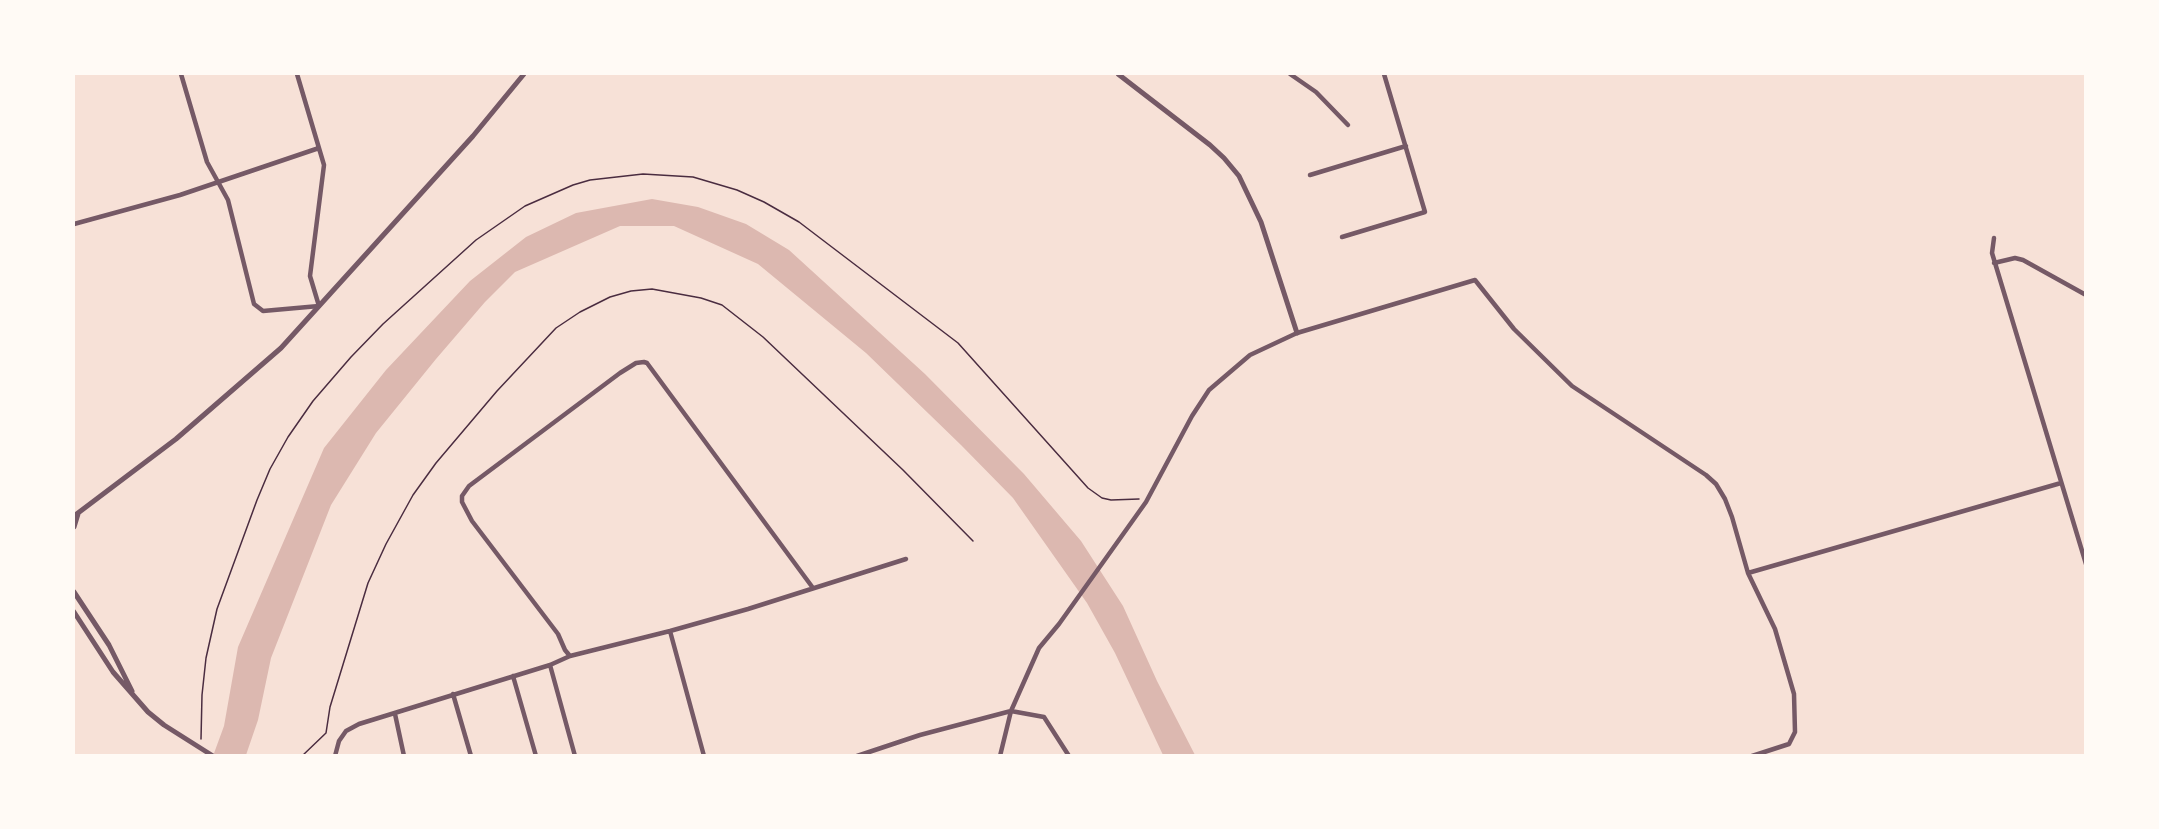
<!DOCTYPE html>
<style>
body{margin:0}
#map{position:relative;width:2159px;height:829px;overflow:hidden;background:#f7e1d7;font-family:"Crimson Pro",serif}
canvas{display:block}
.frame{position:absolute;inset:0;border:75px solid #fffaf5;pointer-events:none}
</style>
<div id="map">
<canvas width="2159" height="829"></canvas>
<div class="frame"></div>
</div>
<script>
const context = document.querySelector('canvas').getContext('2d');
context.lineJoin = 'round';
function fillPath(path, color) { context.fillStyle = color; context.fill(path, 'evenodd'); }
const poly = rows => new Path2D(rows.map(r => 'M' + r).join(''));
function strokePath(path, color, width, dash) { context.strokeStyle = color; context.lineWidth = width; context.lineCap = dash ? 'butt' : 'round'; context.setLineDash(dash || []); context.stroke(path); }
fillPath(poly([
 [652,199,698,207,746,224,789,250,925,374,1024,474,1081,541,1123,606,1157,681,1195,755,1163,755,1115,653,1087,603,1013,498,961,445,866,353,758,264,674,226,620,226,515,272,485,302,436,359,376,433,331,505,271,658,258,720,246,755,213,756,224,726,238,647,324,448,386,370,470,281,526,237,576,213]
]), '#dcb8b0');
strokePath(poly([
 [201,739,202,695,206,658,217,609,257,500,270,469,288,437,313,401,351,357,383,324,476,240,525,206,573,185,590,180,643,174,693,177,737,190,764,202,799,222,820,238,958,343,1088,488,1102,498,1111,500,1139,499],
 [302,756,326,733,330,707,368,583,386,544,413,495,436,463,497,391,556,328,580,312,610,297,631,291,652,289,701,298,722,305,763,337,903,470,973,541]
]), '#4a2c40', 1.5);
strokePath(poly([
 [181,74,207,162,228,200,254,304,263,311,319,306,310,276,324,165,297,74],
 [1290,74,1316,92,1348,125],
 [1310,175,1406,146],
 [74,224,180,195,319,148],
 [1342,237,1425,212,1384,74],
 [1994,238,1992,253,2086,564],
 [1994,263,2015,258,2023,260,2086,295],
 [1748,573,2061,483],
 [670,631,704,756],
 [570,656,565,650,558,634,472,521,462,502,462,496,469,486,620,373,636,363,644,362,647,363,813,588],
 [550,665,575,756],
 [513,676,536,756],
 [453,694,471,756],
 [395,714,404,756],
 [335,756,339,741,346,731,359,724,550,665,570,656,670,631,748,609,906,559],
 [857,756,920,735,1011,711,1044,717,1069,756],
 [1000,756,1011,711,1039,648,1059,624,1146,502,1192,416,1209,390,1250,355,1297,333,1475,280,1514,329,1572,386,1706,475,1716,484,1725,499,1732,517,1748,573,1775,629,1794,694,1795,732,1789,744,1752,756]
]), '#755966', 4.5);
strokePath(poly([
 [1118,74,1210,145,1224,158,1239,176,1261,222,1297,333],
 [74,516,176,439,281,348,473,136,524,74],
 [74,527,78,514],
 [74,592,109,645,132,691],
 [74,612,113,672,148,712,164,725,213,756]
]), '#755966', 5);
</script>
